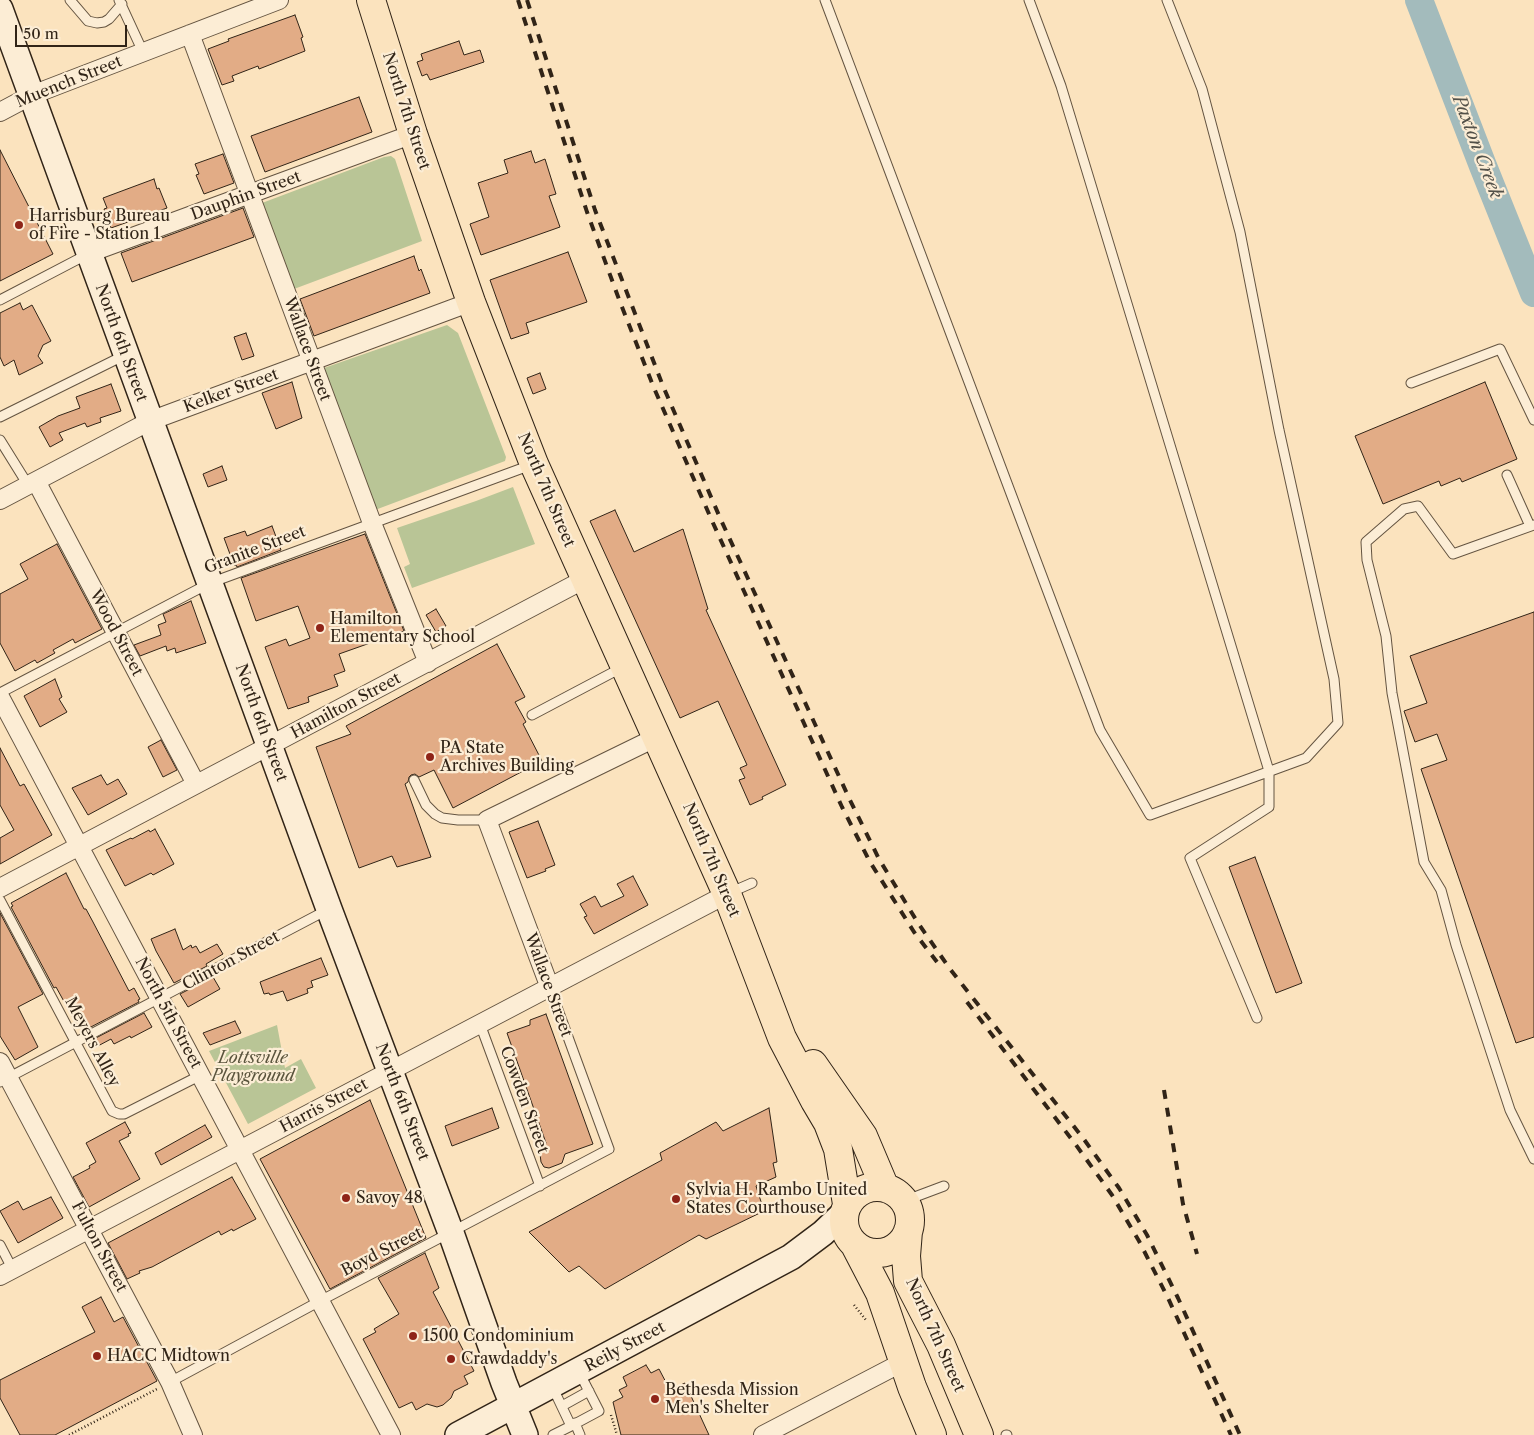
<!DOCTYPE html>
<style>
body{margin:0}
#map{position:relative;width:1534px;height:1435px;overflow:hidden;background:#fbe3be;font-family:"Libre Caslon Text",serif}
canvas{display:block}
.scale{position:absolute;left:15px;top:25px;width:112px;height:22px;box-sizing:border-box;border:2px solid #312417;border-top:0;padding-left:6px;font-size:15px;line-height:18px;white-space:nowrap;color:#312417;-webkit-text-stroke:4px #fcedd5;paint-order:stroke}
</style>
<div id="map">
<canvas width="1534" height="1435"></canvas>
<div class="scale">50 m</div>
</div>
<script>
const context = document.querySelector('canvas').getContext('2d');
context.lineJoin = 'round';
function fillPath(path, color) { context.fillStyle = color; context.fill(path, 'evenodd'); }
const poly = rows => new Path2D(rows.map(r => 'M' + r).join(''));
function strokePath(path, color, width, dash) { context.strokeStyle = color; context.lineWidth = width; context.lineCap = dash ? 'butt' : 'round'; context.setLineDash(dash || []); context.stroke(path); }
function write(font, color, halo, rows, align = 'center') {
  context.font = font + ' "Libre Caslon Text",serif'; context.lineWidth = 4.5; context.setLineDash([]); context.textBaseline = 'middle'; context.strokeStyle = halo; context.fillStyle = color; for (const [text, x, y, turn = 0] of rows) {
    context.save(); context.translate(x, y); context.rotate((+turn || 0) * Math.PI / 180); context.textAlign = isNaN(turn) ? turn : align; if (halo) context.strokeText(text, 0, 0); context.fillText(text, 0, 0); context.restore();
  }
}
fillPath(poly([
 [391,156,395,159,422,241,294,289,262,203,384,157],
 [447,325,458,333,506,457,505,461,375,510,324,368],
 [513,487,535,544,412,588,404,567,410,564,397,528,476,501],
 [277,1025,285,1068,301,1059,316,1088,248,1124,209,1051]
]), '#b9c596');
strokePath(poly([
 [1419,0,1483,166,1534,293]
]), '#a3bbbc', 28);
const building = poly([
 [295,15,303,37,301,38,305,51,259,69,258,66,232,76,234,81,222,85,208,49,229,41,228,39,295,15],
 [459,41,464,55,480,50,484,62,430,80,427,74,422,76,417,62,423,60,421,54,459,41],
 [359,97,372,132,265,172,251,136,359,97],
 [0,150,53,254,0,281,0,150],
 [531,151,535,163,545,159,556,194,549,196,560,227,481,255,470,224,489,217,478,183,508,173,504,160,531,151],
 [223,154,234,183,204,194,196,175,199,174,195,164,223,154],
 [154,179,157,189,159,188,167,208,111,228,104,209,107,208,103,198,154,179],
 [243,208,254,237,132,282,121,253,243,208],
 [568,252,587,302,526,323,529,333,511,339,490,280,568,252],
 [414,256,419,271,421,269,430,293,314,336,300,299,414,256],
 [20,303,23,310,32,305,51,341,43,345,38,356,43,363,19,375,14,360,4,366,0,357,0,313,20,303],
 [246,333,254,356,242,360,234,337,246,333],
 [540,373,546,389,533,394,527,378,540,373],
 [292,382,302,418,276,429,262,393,292,382],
 [1485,382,1517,459,1462,482,1460,478,1441,486,1439,481,1383,504,1355,436,1485,382],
 [111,384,121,411,100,418,101,422,95,424,87,427,85,423,59,433,63,440,50,447,39,427,58,416,80,408,76,397,111,384],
 [222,466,227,480,208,487,203,474,222,466],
 [615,510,634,552,683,529,708,609,706,610,786,785,762,797,763,799,750,805,739,780,745,778,740,768,747,765,718,701,680,718,590,521,615,510],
 [272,526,281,550,237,567,236,565,234,565,224,538,245,531,247,536,272,526],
 [365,534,404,631,339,654,345,671,334,675,338,686,308,697,309,702,288,709,265,647,286,639,289,646,310,638,298,606,256,621,241,578,365,534],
 [57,544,102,629,75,643,73,639,53,650,55,653,37,663,35,660,15,671,0,643,0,594,28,579,20,564,57,544],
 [191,601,206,643,176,653,175,648,167,651,166,646,140,656,134,645,161,635,158,625,166,622,163,614,191,601],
 [436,609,446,626,436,632,426,615,436,609],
 [1534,612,1534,1037,1516,1043,1421,769,1447,760,1437,734,1415,742,1404,711,1427,703,1410,656,1534,612],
 [497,644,525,697,515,702,526,722,523,724,542,761,453,808,434,770,419,777,415,774,411,775,409,777,408,782,405,784,431,857,397,867,392,856,359,868,316,747,351,734,346,726,497,644],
 [55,679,62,697,59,699,67,712,40,727,24,696,55,679],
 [161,740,177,770,163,777,148,747,161,740],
 [0,748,20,786,24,784,52,835,0,864,0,838,14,830,0,805,0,748],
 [101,775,107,785,118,779,127,794,88,815,72,788,101,775],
 [538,821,555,865,545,869,546,871,527,878,509,832,538,821],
 [155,829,174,864,153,875,151,873,125,886,106,850,131,838,132,839,149,830,150,832,155,829],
 [1255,857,1302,983,1276,993,1229,867,1255,857],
 [66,873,84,909,86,909,93,922,129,991,134,988,140,999,138,1000,139,1002,87,1029,82,1022,77,1025,56,987,54,988,11,907,13,906,11,903,66,873],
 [633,876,648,905,594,934,584,917,587,916,580,904,595,896,601,907,624,896,617,884,633,876],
 [0,913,43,994,18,1007,38,1047,15,1060,0,1036,0,913],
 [175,929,183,950,191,945,192,948,196,946,200,953,217,944,223,954,206,964,207,966,174,983,156,951,151,939,175,929],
 [321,958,328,975,311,981,313,987,307,989,308,993,287,1001,283,991,270,995,269,993,264,994,260,982,321,958],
 [213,977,220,989,188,1007,180,994,213,977],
 [144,1013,152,1027,131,1038,130,1036,114,1044,111,1039,96,1047,92,1040,144,1013],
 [546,1014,593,1144,565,1154,562,1163,549,1168,544,1167,541,1162,540,1154,546,1143,507,1033,530,1025,530,1020,546,1014],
 [235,1021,241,1033,210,1045,203,1033,235,1021],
 [370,1100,426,1238,330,1289,260,1159,370,1100],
 [492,1108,499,1128,452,1146,445,1126,492,1108],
 [769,1108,777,1162,773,1163,776,1177,756,1186,764,1211,706,1239,699,1235,605,1289,579,1266,569,1272,529,1232,662,1160,660,1153,716,1122,723,1131,769,1108],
 [125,1122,131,1133,128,1134,129,1136,119,1141,140,1179,89,1207,73,1177,90,1168,89,1166,96,1162,86,1143,125,1122],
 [205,1125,212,1137,161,1165,155,1153,205,1125],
 [232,1177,256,1219,233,1231,232,1229,221,1235,219,1231,152,1267,139,1271,140,1273,127,1279,108,1243,232,1177],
 [51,1197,63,1218,18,1243,0,1211,18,1201,23,1210,51,1197],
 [425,1253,439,1288,433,1292,474,1371,464,1376,468,1384,454,1391,451,1398,443,1405,437,1407,427,1404,416,1410,412,1402,399,1408,363,1339,376,1332,374,1329,399,1314,378,1278,425,1253],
 [101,1297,114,1322,123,1317,157,1381,55,1435,20,1435,0,1398,0,1380,95,1332,82,1307,101,1297],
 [646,1365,651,1373,659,1369,670,1390,685,1383,709,1435,621,1435,613,1402,623,1397,619,1390,627,1386,623,1377,646,1365]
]);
fillPath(building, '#e2ac86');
strokePath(building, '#312417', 1);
const service = poly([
 [70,0,88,21,97,23,104,22,109,19,122,4],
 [119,0,143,52],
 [825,0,1100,730,1150,815,1306,758,1338,723,1334,679,1279,430,1240,232,1202,89,1167,0],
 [1029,0,1061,86,1269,771,1269,807,1190,858,1257,1018],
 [0,300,88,254],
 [1411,383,1500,349,1534,420],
 [0,417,125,355],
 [0,440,28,485],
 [1507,475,1530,526],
 [1534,525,1453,554,1418,506,1404,509,1366,542,1367,560,1386,636,1392,693,1424,862,1441,890,1456,945,1510,1110,1534,1159],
 [0,693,210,583,531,465],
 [532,715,623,667],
 [414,780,426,805,435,814,442,818,458,820,487,820],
 [729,893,752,883],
 [0,900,112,1111,119,1114,124,1114,201,1075],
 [480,1024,540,1186],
 [0,1082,327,910],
 [904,1201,944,1186],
 [0,1245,13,1270],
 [170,1382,320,1301,609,1149,550,988],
 [552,1386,571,1426,599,1411,579,1372],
 [562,1406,589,1391],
 [575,1423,580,1435],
 [553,1435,571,1426],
 [1006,1435,1007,1435]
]);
const minor = poly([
 [190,34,372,523,428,663],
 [0,112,32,95,279,0],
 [89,253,413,134],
 [36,481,196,784],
 [0,500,150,421,471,302],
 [0,697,391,1435],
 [0,888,585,579],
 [550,988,487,820,657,737],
 [0,1062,170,1382,193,1435],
 [0,1276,727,894],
 [763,1435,903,1362]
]);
const secondary = poly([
 [0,9,329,909,451,1233,504,1383,525,1435],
 [458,1435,791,1257,823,1233,844,1213]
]);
const primary = poly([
 [371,0,413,134,471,302,534,464,727,894,782,1038,815,1101,828,1123,838,1149,847,1204],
 [813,1064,863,1136,885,1188],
 '844 1220a33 33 0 1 1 66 0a33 33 0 1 1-66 0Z',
 [908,1231,906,1256,908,1281,941,1345,979,1435],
 [855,1245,880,1293,912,1387,932,1435]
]);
strokePath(service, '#645441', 11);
strokePath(minor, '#645441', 20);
strokePath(secondary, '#312417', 28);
strokePath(primary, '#312417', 30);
strokePath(poly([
 [854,1305,866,1320],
 [611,1415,617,1435],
 [69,1435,157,1389]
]), '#312417', 2.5, [1, 2.5]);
strokePath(service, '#fcedd5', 9);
strokePath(minor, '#fcedd5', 18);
strokePath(secondary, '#fcedd5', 25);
strokePath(primary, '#fbe3be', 28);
strokePath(poly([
 [518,0,587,212,620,302,654,388,713,523,842,807,870,862,914,932,937,962],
 [527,0,595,210,663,386,721,520,849,798,879,859,918,923,950,969,1083,1138,1119,1188,1147,1235,1178,1298,1240,1435],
 [967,1002,1076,1145,1112,1195,1139,1241,1168,1298,1231,1435],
 [1164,1090,1183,1204,1197,1254]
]), '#312417', 4, [9, 9]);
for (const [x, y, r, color] of [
 [19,225,5,"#8f2418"],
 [320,628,5,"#8f2418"],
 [430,757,5,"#8f2418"],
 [346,1198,5,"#8f2418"],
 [676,1199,5,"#8f2418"],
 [413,1336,5,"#8f2418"],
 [97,1356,5,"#8f2418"],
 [451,1359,5,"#8f2418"],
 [655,1399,5,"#8f2418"]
]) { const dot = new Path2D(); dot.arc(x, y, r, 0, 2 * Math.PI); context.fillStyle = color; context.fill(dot); strokePath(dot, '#fcedd5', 2); }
write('16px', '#312417', '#fcedd5', [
 ["Muench Street",69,82,-22],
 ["North 7th Street",406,111,72],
 ["Dauphin Street",246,196,-20],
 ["North 6th Street",121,343,70],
 ["Wallace Street",307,349,70],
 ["Kelker Street",231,391,-20],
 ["North 7th Street",546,490,67],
 ["Granite Street",255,550,-21],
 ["Wood Street",116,633,62],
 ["Hamilton Street",346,706,-28],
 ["North 6th Street",261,723,70],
 ["North 7th Street",711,860,67],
 ["Clinton Street",231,961,-28],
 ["Wallace Street",548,985,70],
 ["North 5th Street",168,1013,62],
 ["Meyers Alley",92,1042,62],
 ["Cowden Street",524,1100,70],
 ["North 6th Street",402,1102,69],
 ["Harris Street",324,1106,-28],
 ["Fulton Street",99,1247,62],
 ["Boyd Street",382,1252,-27],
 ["North 7th Street",935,1335,66],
 ["Reily Street",625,1347,-28]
]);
write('16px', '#312417', '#fcedd5', [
 ["Harrisburg Bureau",29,216],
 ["of Fire - Station 1",29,234],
 ["Hamilton",330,619],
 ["Elementary School",330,637],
 ["PA State",440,748],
 ["Archives Building",440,766],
 ["Sylvia H. Rambo United",686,1190],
 ["States Courthouse",686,1208],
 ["Savoy 48",356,1198],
 ["1500 Condominium",423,1336],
 ["HACC Midtown",107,1356],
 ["Crawdaddy's",461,1359],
 ["Bethesda Mission",665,1390],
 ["Men's Shelter",665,1408]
], 'left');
write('italic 16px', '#5a543d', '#fcedd5', [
 ["Lottsville",253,1058],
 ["Playground",253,1076]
]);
write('italic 18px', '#535149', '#fcedd5', [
 ["Paxton Creek",1477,147,69]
]);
</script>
